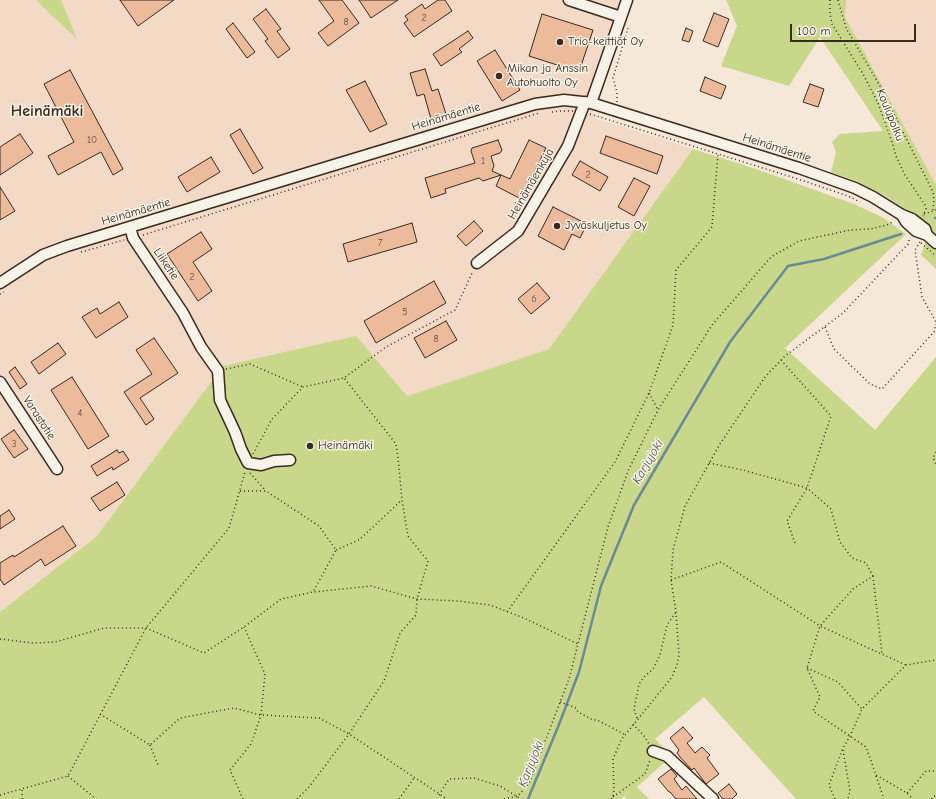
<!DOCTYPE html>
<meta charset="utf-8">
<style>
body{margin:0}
#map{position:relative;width:936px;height:799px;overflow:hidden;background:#f5e8d9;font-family:"Comic Neue",sans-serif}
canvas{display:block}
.scale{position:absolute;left:790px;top:24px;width:126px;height:18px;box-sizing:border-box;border:2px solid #3b2a1e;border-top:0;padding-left:5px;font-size:12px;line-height:14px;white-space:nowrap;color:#3b2a1e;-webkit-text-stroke:3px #f7f3e8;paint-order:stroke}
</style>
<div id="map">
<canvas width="936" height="799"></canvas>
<div class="scale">100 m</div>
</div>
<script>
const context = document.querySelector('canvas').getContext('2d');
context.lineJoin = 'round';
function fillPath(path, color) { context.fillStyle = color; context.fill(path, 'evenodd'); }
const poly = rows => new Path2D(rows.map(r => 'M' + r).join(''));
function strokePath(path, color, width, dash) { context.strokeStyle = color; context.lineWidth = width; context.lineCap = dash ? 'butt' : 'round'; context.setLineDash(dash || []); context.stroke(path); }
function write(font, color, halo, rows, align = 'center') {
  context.font = font + ' "Comic Neue",sans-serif'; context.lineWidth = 3; context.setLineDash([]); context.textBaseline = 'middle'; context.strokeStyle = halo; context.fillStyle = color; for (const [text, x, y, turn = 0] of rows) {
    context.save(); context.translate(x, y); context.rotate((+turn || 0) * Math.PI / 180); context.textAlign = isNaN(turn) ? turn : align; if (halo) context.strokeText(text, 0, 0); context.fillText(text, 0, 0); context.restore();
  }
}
fillPath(poly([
 [0,0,624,0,590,100,594,118,693,149,549,349,407,396,223,366,96,537,0,612],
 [846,0,936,0,936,185,845,17]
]), '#f2dac7');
fillPath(poly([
 [36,0,61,0,77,39],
 [726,0,846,0,845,17,936,185,936,269,921,255,931,227,887,197,856,181,831,172,836,152,832,142,840,134,883,131,820,37,789,86,721,66,737,26],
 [693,149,756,169,854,204,882,217,906,234,785,348,875,430,936,357,936,799,796,799,704,697,655,739,672,756,637,787,649,799,627,799,624,796,621,799,0,799,0,612,96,537,223,366,356,336,407,396,549,349]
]), '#c8d78a');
strokePath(poly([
 [935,218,936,218],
 [528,799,558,727,579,672,601,586,634,505,730,342,788,266,824,259,901,234]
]), '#698b98', 2.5);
const building = poly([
 [120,0,174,0,138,26,120,0],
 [319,0,342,0,359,23,328,46,318,33,334,21,319,0],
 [359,0,398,0,371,18,359,0],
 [438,0,445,0,452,11,414,37,404,23,408,20,405,16,422,4,425,9,438,0],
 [266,9,281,29,277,31,290,49,278,58,265,41,268,39,253,19,266,9],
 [714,13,729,19,718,47,703,41,714,13],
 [542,14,593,30,579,72,529,56,542,14],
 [233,23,255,52,247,58,226,29,233,23],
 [686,28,693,31,689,42,682,40,686,28],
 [468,31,473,38,459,49,462,52,441,66,433,54,468,31],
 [495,50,520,90,502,101,477,61,495,50],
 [425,69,432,91,438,89,446,114,431,119,424,94,417,96,410,73,425,69],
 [70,70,123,169,113,175,101,152,58,175,48,156,74,142,44,84,70,70],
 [705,77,726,86,721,99,700,91,705,77],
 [365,81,387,124,370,132,346,90,365,81],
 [810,84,824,89,818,107,803,102,810,84],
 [240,129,263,168,253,174,230,135,240,129],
 [20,134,33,153,0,175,0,147,20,134],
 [606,136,663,156,657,174,600,153,606,136],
 [498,140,502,150,500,153,491,156,494,166,492,171,501,175,483,181,479,178,445,189,446,193,431,198,425,178,475,163,471,151,472,148,498,140],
 [529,140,546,148,521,199,496,186,501,175,510,179,529,140],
 [211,157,220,172,187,192,178,177,211,157],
 [580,161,608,177,600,191,572,175,580,161],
 [634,178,650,186,634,216,618,207,634,178],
 [0,187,15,211,0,220,0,187],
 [553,207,587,224,580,238,572,234,564,250,538,236,553,207],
 [474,221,483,231,466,246,457,236,474,221],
 [412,223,417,242,348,262,343,244,412,223],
 [201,232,212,249,193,262,212,291,198,301,167,254,201,232],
 [434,281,446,303,376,343,364,321,434,281],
 [537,283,550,298,531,314,518,299,537,283],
 [119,302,128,317,96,338,82,317,97,308,100,314,119,302],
 [446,321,457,340,425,358,414,338,446,321],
 [154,338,178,373,140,398,154,419,146,425,124,392,152,374,136,350,154,338],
 [58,343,66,354,39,374,31,362,58,343],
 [15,367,27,384,20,389,9,372,15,367],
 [72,377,109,436,88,449,51,390,72,377],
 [14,430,28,449,14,458,1,439,14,430],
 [117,450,119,453,123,451,129,460,113,470,112,467,97,476,91,466,117,450],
 [117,482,125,495,100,511,91,498,117,482],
 [9,510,15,519,0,529,0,516,9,510],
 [63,526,76,546,45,566,41,559,4,585,0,579,0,563,13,555,14,557,63,526],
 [683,727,693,738,687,743,695,753,702,747,710,755,707,758,719,774,706,784,694,768,692,770,680,757,677,753,679,750,670,738,683,727],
 [671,769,677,776,674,779,682,790,686,786,697,799,676,799,670,792,669,792,658,779,671,769],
 [729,784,737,794,732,799,723,799,718,793,729,784]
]);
fillPath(building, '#ecbb9c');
strokePath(building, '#3b2a1e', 1);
const minor = poly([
 [569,0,621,17],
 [591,103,627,0],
 [903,217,906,222,916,231,927,235,936,243],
 [130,227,133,238,183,313,201,347,218,371,220,400,235,432,241,449,248,463,261,465,274,461,290,460],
 [477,263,518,231,568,146,585,102],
 [0,283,43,255,67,246,535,104,564,100,591,103,799,168,855,188,873,197,902,215,912,219,925,229,927,235],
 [0,382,57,469],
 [653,751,667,756,713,799]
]);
strokePath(minor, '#3b2a1e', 13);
strokePath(poly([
 [830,0,830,14,832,24,863,74,878,103,892,142,896,156,905,175,925,205,926,209,923,216],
 [838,0,846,28,879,84,933,192,934,200,933,210],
 [617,102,617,92,613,78,628,28],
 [552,112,561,111,573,111],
 [590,114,798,179,848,196,860,202],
 [924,214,936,210],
 [143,235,539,113],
 [920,242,915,250,922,297,936,322],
 [921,243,936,256],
 [81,252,124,240],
 [0,294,4,292],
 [825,327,834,349,870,384,882,389,934,332,936,324],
 [781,360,831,416,807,488,787,521,795,543],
 [226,369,250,364,303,387],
 [649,393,658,410],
 [936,452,933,458,936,464],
 [253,454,272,419,303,387,344,378,386,347,455,310,473,271],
 [709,463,743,470,807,488,831,509,840,542,852,558,866,563,873,576,853,589,820,626,807,668,820,697,813,711,866,747,876,775,907,793,913,799],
 [250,473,266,491],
 [240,491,266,491,319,526,336,550,313,592],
 [336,550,359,540,402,500],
 [873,576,882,654],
 [671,580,721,562,820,626,906,665],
 [507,612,615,462,649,393,673,325,676,270,712,227,718,154],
 [0,639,33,643,55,642,104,628,146,628,204,653,244,627,281,599,313,592,371,586,417,599,458,601,490,605,524,618,578,644],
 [807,668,838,682,862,709],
 [560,702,576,708,578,712,593,720,597,720,624,734],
 [100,714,150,745,180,718,234,708,261,715,319,718,349,734,447,799],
 [637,718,634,709,639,684,644,677,653,669,660,655,667,625,676,612],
 [633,724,645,737,649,744],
 [150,745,158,765],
 [843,750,850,791,848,799],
 [68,776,96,799],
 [876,776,884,799],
 [907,793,926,771,936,771],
 [0,795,68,776,146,628,229,528,245,472],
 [439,795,449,779,474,778,500,786,521,799],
 [613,797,645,774,650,760],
 [22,799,22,788],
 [243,799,230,770,251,744,261,715,265,674,244,627],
 [297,799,309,787,349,734,384,681,400,633,416,615,417,599,428,561,408,536,402,500,398,458,396,444,344,378],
 [399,799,414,778],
 [504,799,518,796,529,783,569,679,608,527,628,471,658,410,712,325,771,257,799,241,850,230,871,229,890,224,893,221],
 [611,799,613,797,614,790,613,759,621,740,672,677,677,665,679,655,676,612,671,580,673,550,685,506,720,444,765,377,785,356,843,313,908,244,910,237],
 [835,799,829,785,843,748,850,736,862,709,906,665,936,660],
 [931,799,936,795]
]), '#3b2a1e', 1.5, [1, 3]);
strokePath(minor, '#f7f3e8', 10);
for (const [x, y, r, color] of [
 [560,42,4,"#3b2a1e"],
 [499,76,4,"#3b2a1e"],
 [557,226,4,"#3b2a1e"],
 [310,446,4,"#3b2a1e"]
]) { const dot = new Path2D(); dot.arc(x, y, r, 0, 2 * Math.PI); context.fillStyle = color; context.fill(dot); strokePath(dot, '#f7f3e8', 1.5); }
write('10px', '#674e3e', null, [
 ["2",424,18],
 ["8",346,22],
 ["10",92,140],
 ["1",483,161],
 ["2",588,175],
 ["7",380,243],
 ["2",192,277],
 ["6",534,299],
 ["5",405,312],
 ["8",436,339],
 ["4",80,413],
 ["3",14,444]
]);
write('12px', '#3b2a1e', '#f7f3e8', [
 ["Trio-keittiöt Oy",568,42],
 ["Mikan ja Anssin",507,69],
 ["Autohuolto Oy",507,83],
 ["Jyväskuljetus Oy",565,226],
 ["Heinämäki",318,446]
], 'left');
write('12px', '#3b2a1e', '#f7f3e8', [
 ["Koulupolku",890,115,68],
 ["Heinämäentie",446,117,-17],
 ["Heinämäentie",777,148,18],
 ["Heinämäenkuja",531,184,-60],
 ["Heinämäentie",136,212,-16],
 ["Liiketie",166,264,56],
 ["Varastotie",39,418,57]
]);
write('italic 13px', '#4e5251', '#f7f3e8', [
 ["Karjujoki",648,462,-60],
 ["Karjujoki",531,764,-68]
]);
write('bold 16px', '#3b2a1e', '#f7f3e8', [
 ["Heinämäki",47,111]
]);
</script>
